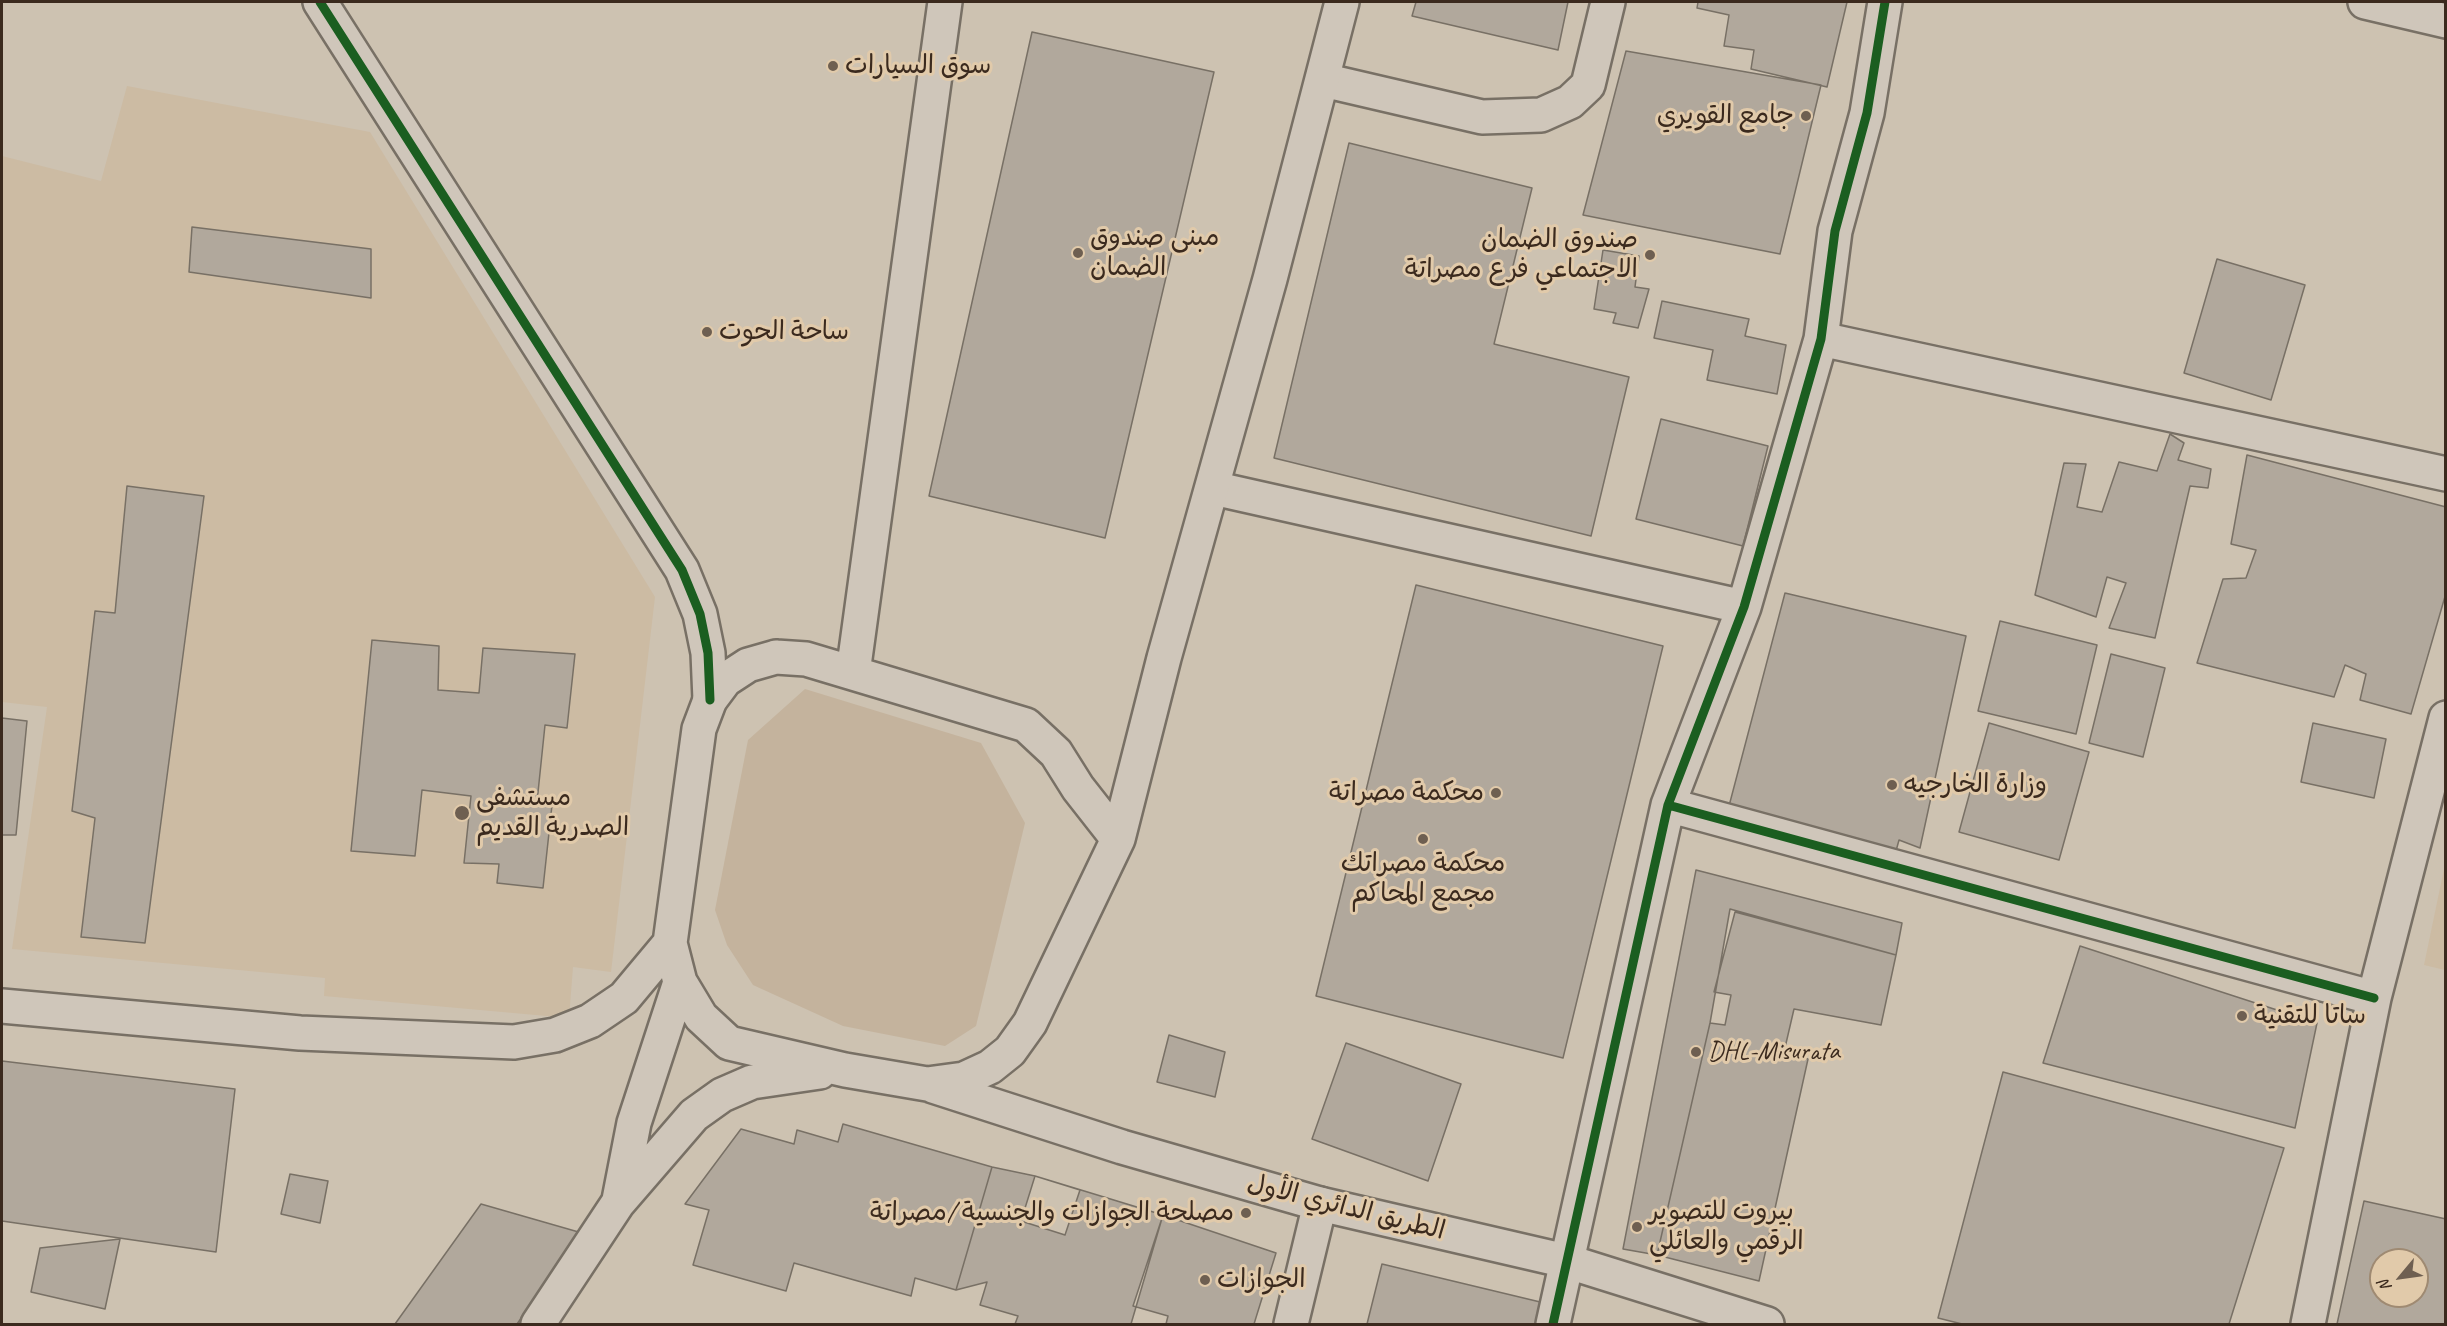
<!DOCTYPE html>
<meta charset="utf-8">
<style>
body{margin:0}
#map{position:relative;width:2447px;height:1326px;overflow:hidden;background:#cdc2b1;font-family:Caveat,sans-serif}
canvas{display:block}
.frame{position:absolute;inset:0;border:3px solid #3b2a1e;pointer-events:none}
.north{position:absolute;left:2369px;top:1248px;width:60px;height:60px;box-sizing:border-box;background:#e1caaa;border:2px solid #9f8a72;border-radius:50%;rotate:241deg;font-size:16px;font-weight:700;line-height:24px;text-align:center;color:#3b2a1e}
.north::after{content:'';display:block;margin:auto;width:21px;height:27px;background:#6e5f51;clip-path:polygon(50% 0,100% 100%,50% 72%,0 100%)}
</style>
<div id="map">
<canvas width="2447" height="1326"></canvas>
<div class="frame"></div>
<div class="north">N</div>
</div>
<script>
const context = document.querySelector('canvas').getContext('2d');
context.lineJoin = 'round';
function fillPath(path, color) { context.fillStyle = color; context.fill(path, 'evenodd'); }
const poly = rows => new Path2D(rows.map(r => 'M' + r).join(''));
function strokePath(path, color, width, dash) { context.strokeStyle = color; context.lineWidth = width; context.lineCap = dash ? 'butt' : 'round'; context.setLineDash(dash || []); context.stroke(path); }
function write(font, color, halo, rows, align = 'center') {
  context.font = font + ' Caveat,"Playpen Sans Arabic",sans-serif'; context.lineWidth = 6; context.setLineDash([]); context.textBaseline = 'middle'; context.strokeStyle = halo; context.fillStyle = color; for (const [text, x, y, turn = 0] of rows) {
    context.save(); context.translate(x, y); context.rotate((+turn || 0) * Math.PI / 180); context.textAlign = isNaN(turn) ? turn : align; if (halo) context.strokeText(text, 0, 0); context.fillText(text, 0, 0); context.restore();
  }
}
fillPath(poly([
 [127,86,370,132,655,597,611,972,573,967,569,1018,324,996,325,978,12,949,47,707,2,702,2,156,101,181],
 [2445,864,2446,970,2445,970,2424,965]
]), '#ccbba3');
fillPath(poly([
 [805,689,981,743,1025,823,976,1026,945,1046,843,1026,753,985,727,945,715,910,748,740]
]), '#c4b39d');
const building = poly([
 [1416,2,1568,2,1558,50,1412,16,1416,2],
 [1698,2,1847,2,1827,87,1751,69,1754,50,1724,46,1729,15,1697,8,1698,2],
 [1032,32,1214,72,1105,538,929,496,1032,32],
 [1626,51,1821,85,1780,254,1583,215,1626,51],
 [1349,143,1532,188,1494,344,1629,377,1591,536,1274,458,1349,143],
 [192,227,371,249,371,298,189,272,192,227],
 [1603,250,1639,256,1635,287,1649,289,1638,328,1613,323,1616,313,1594,309,1603,250],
 [2217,259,2305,285,2271,400,2184,373,2217,259],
 [1662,301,1749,319,1745,336,1786,345,1777,394,1707,380,1713,350,1654,338,1662,301],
 [1661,419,1768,446,1743,546,1636,519,1661,419],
 [2170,434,2184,443,2178,460,2211,469,2208,488,2190,486,2155,638,2109,628,2126,583,2107,577,2096,617,2035,595,2064,463,2086,464,2077,507,2102,512,2119,462,2157,471,2170,434],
 [2247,455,2446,507,2446,593,2411,714,2360,700,2366,674,2345,665,2334,697,2197,663,2223,579,2246,578,2256,550,2231,544,2247,455],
 [127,486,204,496,145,943,81,937,95,818,72,811,95,611,115,613,127,486],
 [1416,585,1663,646,1563,1058,1316,996,1416,585],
 [1785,593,1966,636,1920,848,1899,840,1896,851,1729,806,1785,593],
 [2000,621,2097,645,2076,734,1978,711,2000,621],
 [372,640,439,646,438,690,479,693,483,648,575,654,567,728,545,725,537,802,552,805,543,888,497,883,499,864,464,863,471,796,422,790,415,856,351,851,372,640],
 [2111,654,2165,668,2143,757,2089,743,2111,654],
 [2,718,27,721,16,835,2,835,2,718],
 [1989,723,2089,752,2059,860,1959,832,1989,723],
 [2313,723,2386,739,2374,798,2301,782,2313,723],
 [1696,870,1902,923,1896,955,1730,909,1710,1023,1657,1255,1623,1249,1696,870],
 [1735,912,1896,955,1881,1025,1794,1009,1784,1052,1808,1059,1759,1281,1657,1255,1710,1023,1725,1025,1731,995,1714,992,1735,912],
 [2080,946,2317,1023,2295,1128,2043,1063,2080,946],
 [1169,1035,1225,1052,1215,1097,1157,1082,1169,1035],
 [1346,1043,1461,1084,1428,1181,1312,1139,1346,1043],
 [2,1061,235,1089,216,1252,2,1221,2,1061],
 [2003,1072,2284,1148,2229,1324,1962,1324,1938,1318,2003,1072],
 [843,1124,992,1167,956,1290,915,1278,911,1296,794,1263,786,1291,693,1265,709,1210,685,1204,741,1129,794,1144,797,1130,838,1142,843,1124],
 [992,1167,1035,1176,1163,1215,1131,1324,1015,1324,1018,1316,980,1305,987,1282,956,1290,992,1167],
 [290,1174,328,1181,320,1223,281,1214,290,1174],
 [1035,1176,1080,1190,1065,1235,1021,1221,1035,1176],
 [2364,1201,2446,1219,2446,1324,2337,1324,2364,1201],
 [2381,1260,2417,1260,2417,1296,2381,1296,2381,1260],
 [481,1204,582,1233,517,1324,395,1324,481,1204],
 [1163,1215,1276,1253,1254,1324,1166,1324,1168,1316,1133,1306,1163,1215],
 [120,1239,105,1309,31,1292,40,1248,120,1239],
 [1382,1264,1561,1307,1557,1324,1367,1324,1382,1264]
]);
fillPath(building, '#b1a89c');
strokePath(building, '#787065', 1.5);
const minor = poly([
 [320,2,682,570,700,614,708,653,710,700],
 [2365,2,2446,21],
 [1323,80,1482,117,1541,115,1570,102,1588,85,1608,2],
 [1821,339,2446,474],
 [1213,488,1744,607],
 [1668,805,2374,998],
 [1291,1324,1320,1204],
 [1553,1324,1668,805,1744,607,1821,339,1835,231,1867,113,1885,2],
 [2308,1324,2374,998,2446,718]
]);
const major = poly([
 [776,657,806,659,1026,725,1056,753,1078,788,1118,839,1030,1023,1010,1051,990,1067,964,1079,927,1084,845,1070,729,1043,701,1017,680,982,670,943,699,729,710,700,725,680,748,665,776,657],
 [853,673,945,2],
 [1118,839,1164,658,1270,279,1342,2],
 [2,1006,300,1033,514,1042,555,1035,590,1021,624,998,670,943],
 [933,1086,1122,1147,1320,1204,1566,1261,1767,1324],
 [619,1200,634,1123,680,982],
 [538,1324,618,1203,694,1115,722,1095,752,1082,820,1072]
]);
strokePath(minor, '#787065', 38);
strokePath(major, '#787065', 38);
strokePath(minor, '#cfc6ba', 33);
strokePath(major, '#cfc6ba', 33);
strokePath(poly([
 [320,2,682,570,700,614,708,653,710,700],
 [1668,805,2374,998],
 [1553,1324,1668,805,1744,607,1821,339,1835,231,1867,113,1885,2]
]), '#1b5e20', 9);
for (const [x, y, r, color] of [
 [833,66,6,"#6e5f51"],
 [1806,116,6,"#6e5f51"],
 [1078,253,6,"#6e5f51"],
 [1650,255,6,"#6e5f51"],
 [707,332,6,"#6e5f51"],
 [1892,785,6,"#6e5f51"],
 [1496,793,6,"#6e5f51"],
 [462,813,8,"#6e5f51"],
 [1423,839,6,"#6e5f51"],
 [2242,1016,6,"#6e5f51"],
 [1696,1052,6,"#6e5f51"],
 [1246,1213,6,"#6e5f51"],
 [1637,1227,6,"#6e5f51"],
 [1205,1280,6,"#6e5f51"]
]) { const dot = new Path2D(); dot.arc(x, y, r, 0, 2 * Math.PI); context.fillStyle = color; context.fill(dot); strokePath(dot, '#e1caaa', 2); }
write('26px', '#3b2a1e', '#e1caaa', [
 ["سوق السيارات",845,66],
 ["جامع القويري",1794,116,"right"],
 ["مبنى صندوق",1090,238],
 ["الضمان",1090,268],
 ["صندوق الضمان",1638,240,"right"],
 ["الاجتماعي فرع مصراتة",1638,270,"right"],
 ["ساحة الحوت",719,332],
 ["وزارة الخارجيه",1904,785],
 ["محكمة مصراتة",1484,793,"right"],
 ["مستشفى",476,798],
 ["الصدرية القديم",476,828],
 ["محكمة مصراتك",1423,864,"center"],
 ["مجمع المحاكم",1423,894,"center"],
 ["ساتا للتقنية",2254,1016],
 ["DHL-Misurata",1708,1052],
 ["بيروت للتصوير",1649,1212],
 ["الرقمي والعائلي",1649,1242],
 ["مصلحة الجوازات والجنسية /مصراتة",1234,1213,"right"],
 ["الجوازات",1217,1280]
], 'left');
write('26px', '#3b2a1e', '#e1caaa', [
 ["الطريق الدائري الأول",1346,1208,14]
]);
</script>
